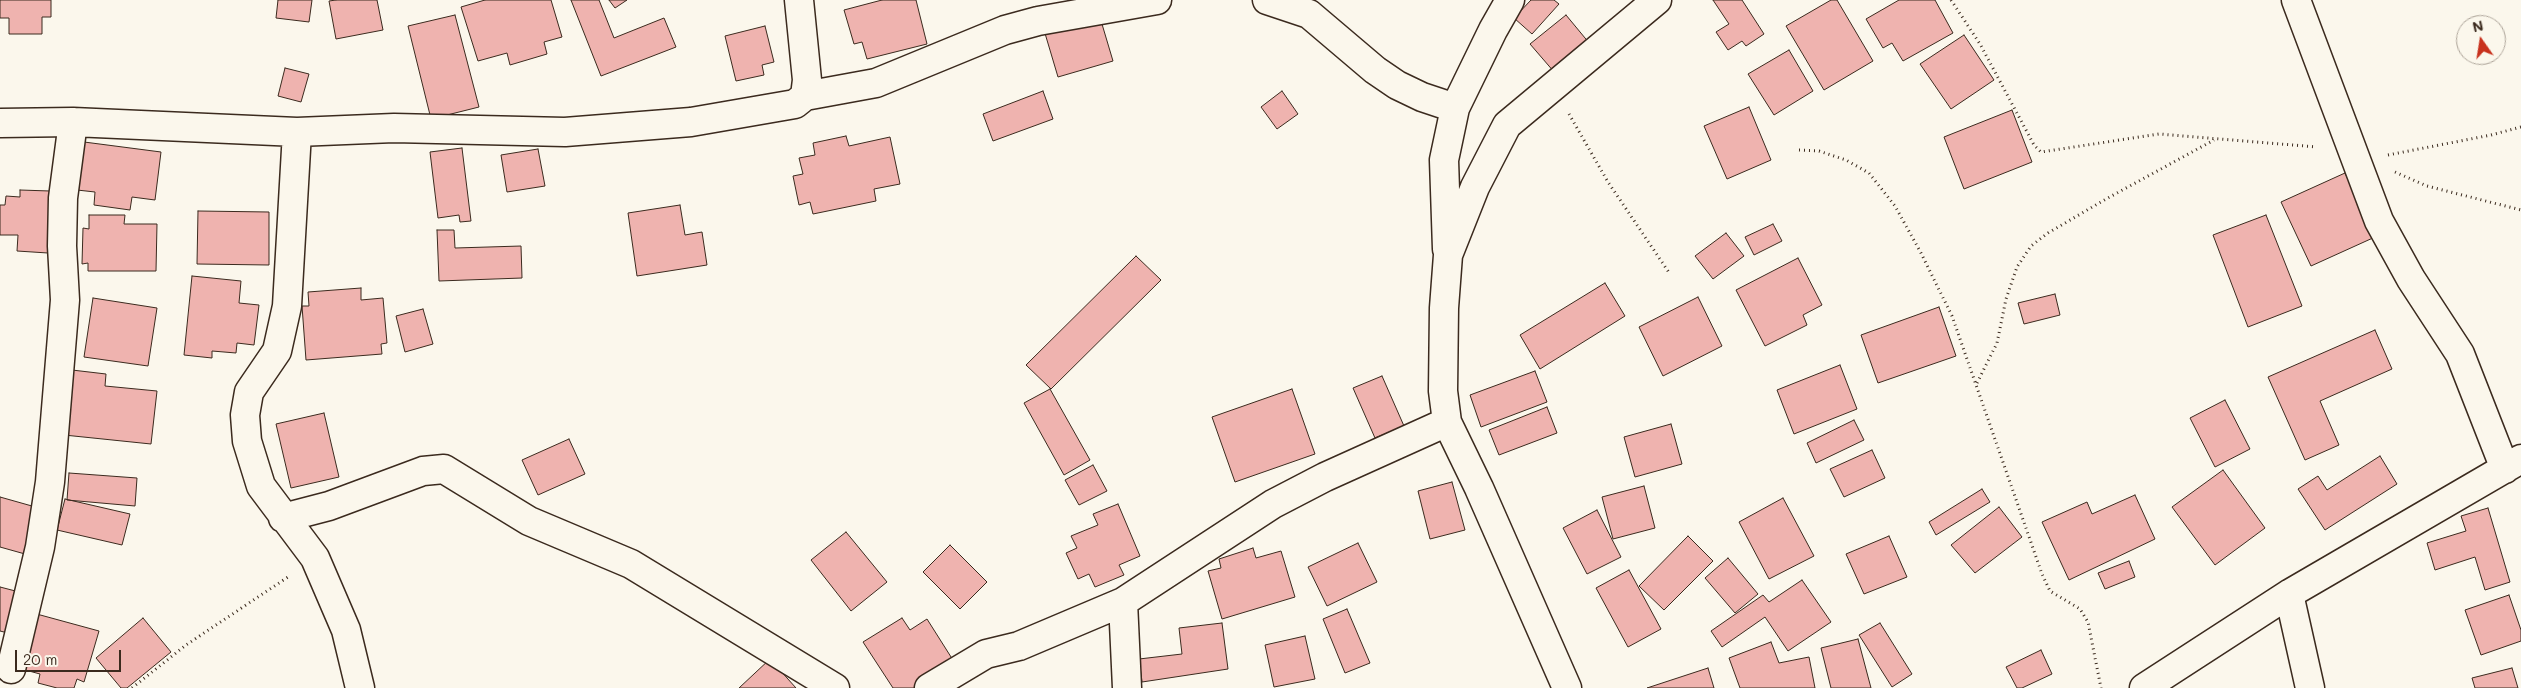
<!DOCTYPE html>
<style>
body{margin:0}
#map{position:relative;width:2521px;height:688px;overflow:hidden;background:#fbf7ec;font-family:Mali,sans-serif}
canvas{display:block}
.north{position:absolute;left:2456px;top:15px;width:50px;height:50px;box-sizing:border-box;background:#fbf7ec;border:1px solid #aea59a;border-radius:50%;rotate:347deg;font-size:14px;font-weight:700;line-height:20px;text-align:center;color:#3b2a1e}
.north::after{content:'';display:block;margin:auto;width:18px;height:22px;background:#c8321e;clip-path:polygon(50% 0,100% 100%,50% 72%,0 100%)}
.scale{position:absolute;left:15px;top:650px;width:106px;height:22px;box-sizing:border-box;border:2px solid #3b2a1e;border-top:0;padding-left:6px;font-size:15px;line-height:18px;white-space:nowrap;color:#3b2a1e;-webkit-text-stroke:4px #fbf7ec;paint-order:stroke}
</style>
<div id="map">
<canvas width="2521" height="688"></canvas>
<div class="north">N</div>
<div class="scale">20 m</div>
</div>
<script>
const context = document.querySelector('canvas').getContext('2d');
context.lineJoin = 'round';
function fillPath(path, color) { context.fillStyle = color; context.fill(path, 'evenodd'); }
const poly = rows => new Path2D(rows.map(r => 'M' + r).join(''));
function strokePath(path, color, width, dash) { context.strokeStyle = color; context.lineWidth = width; context.lineCap = dash ? 'butt' : 'round'; context.setLineDash(dash || []); context.stroke(path); }
const building = poly([
 [0,0,51,0,51,17,42,17,42,34,9,34,9,18,0,18,0,0],
 [278,0,312,0,309,22,276,18,278,0],
 [336,0,377,0,383,30,336,39,329,1,336,0],
 [485,0,551,0,562,37,544,42,547,54,510,65,507,53,478,61,461,7,485,0],
 [571,0,599,0,614,38,664,18,676,47,601,76,571,0],
 [609,0,627,0,615,8,609,0],
 [882,0,916,0,927,44,867,59,862,42,854,44,844,10,882,0],
 [1531,0,1554,0,1559,4,1532,34,1514,18,1531,0],
 [1713,0,1742,0,1764,34,1746,46,1742,41,1728,50,1716,32,1729,24,1713,0],
 [1831,0,1837,0,1873,61,1824,90,1786,26,1831,0],
 [1899,0,1935,0,1953,33,1903,61,1892,43,1883,48,1866,19,1899,0],
 [1099,14,1113,61,1058,77,1044,30,1099,14],
 [455,15,479,107,431,119,408,26,455,15],
 [1566,15,1590,44,1555,73,1530,44,1566,15],
 [765,26,774,62,762,65,764,75,736,81,725,36,765,26],
 [1964,35,1994,80,1951,109,1920,64,1964,35],
 [1789,50,1813,91,1774,115,1748,74,1789,50],
 [285,68,309,74,301,102,278,96,285,68],
 [1043,91,1053,119,993,141,983,114,1043,91],
 [1282,91,1298,114,1277,129,1261,107,1282,91],
 [1749,107,1771,160,1727,179,1704,126,1749,107],
 [2012,110,2032,162,1964,189,1944,137,2012,110],
 [846,136,849,146,890,137,900,184,874,189,876,201,813,214,810,202,799,205,793,176,803,174,799,158,815,155,813,143,846,136],
 [84,142,161,152,155,200,132,197,130,210,94,205,95,192,77,190,84,142],
 [462,148,471,221,460,222,459,215,438,218,430,152,462,148],
 [538,149,545,186,507,192,501,155,538,149],
 [2345,173,2375,237,2311,266,2281,202,2345,173],
 [20,190,50,191,48,253,17,251,18,235,0,235,0,205,5,205,6,196,20,197,20,190],
 [680,205,685,235,702,232,707,265,637,276,628,213,680,205],
 [198,211,269,212,269,265,197,264,198,211],
 [89,215,125,215,124,224,157,224,156,271,88,271,88,263,82,264,83,228,89,229,89,215],
 [2266,215,2302,306,2248,327,2213,235,2266,215],
 [1773,224,1782,241,1754,255,1745,237,1773,224],
 [437,230,454,230,455,248,521,246,522,278,439,281,437,230],
 [1726,233,1744,256,1713,279,1695,256,1726,233],
 [1136,256,1161,280,1051,389,1026,365,1136,256],
 [1798,258,1822,305,1803,315,1807,325,1765,346,1736,290,1798,258],
 [192,276,241,281,239,303,259,305,254,345,237,343,236,353,212,351,212,358,184,355,192,276],
 [1605,283,1625,316,1540,369,1520,335,1605,283],
 [361,288,361,300,383,298,387,343,381,344,382,354,306,360,302,306,309,306,308,292,361,288],
 [2055,294,2060,315,2024,324,2018,303,2055,294],
 [1698,297,1722,346,1663,376,1639,327,1698,297],
 [93,298,157,308,148,366,84,357,93,298],
 [1939,307,1956,356,1878,383,1861,335,1939,307],
 [423,309,433,344,405,352,396,316,423,309],
 [2375,330,2392,369,2320,401,2339,445,2305,460,2268,377,2375,330],
 [1840,365,1857,409,1794,434,1777,390,1840,365],
 [72,370,106,374,105,386,157,391,151,444,64,435,72,370],
 [1535,371,1547,402,1481,427,1470,395,1535,371],
 [1382,376,1404,426,1375,438,1353,388,1382,376],
 [1050,389,1090,460,1064,475,1024,403,1050,389],
 [1292,389,1315,454,1235,482,1212,417,1292,389],
 [2225,400,2250,449,2215,467,2190,418,2225,400],
 [1547,407,1557,433,1499,455,1489,430,1547,407],
 [324,413,339,477,291,488,276,424,324,413],
 [1854,420,1864,440,1816,463,1807,443,1854,420],
 [1671,424,1682,464,1635,477,1624,437,1671,424],
 [569,439,585,474,538,495,522,460,569,439],
 [1872,450,1885,478,1844,497,1830,469,1872,450],
 [2380,456,2397,484,2325,530,2298,489,2318,476,2327,490,2380,456],
 [1093,465,1107,491,1079,505,1065,480,1093,465],
 [2223,470,2265,528,2215,565,2172,507,2223,470],
 [69,473,137,478,135,506,67,500,69,473],
 [1452,482,1465,530,1430,539,1418,491,1452,482],
 [1644,486,1655,528,1613,539,1602,497,1644,486],
 [1982,489,1990,502,1936,535,1929,522,1982,489],
 [2135,495,2155,539,2069,580,2042,522,2087,502,2092,514,2135,495],
 [0,497,39,508,25,554,0,547,0,497],
 [1783,498,1814,556,1769,579,1739,522,1783,498],
 [65,499,130,514,122,545,57,530,65,499],
 [1118,504,1140,556,1119,565,1124,575,1095,587,1089,574,1078,579,1066,553,1077,548,1071,536,1098,525,1093,514,1118,504],
 [1999,507,2022,537,1975,573,1951,545,1999,507],
 [2488,508,2510,582,2485,590,2475,557,2435,570,2427,543,2466,531,2461,516,2488,508],
 [1597,510,1621,557,1587,574,1563,528,1597,510],
 [846,532,887,582,851,611,811,560,846,532],
 [1688,536,1713,561,1664,610,1639,586,1688,536],
 [1889,536,1907,577,1864,594,1846,554,1889,536],
 [1358,543,1377,582,1327,606,1308,567,1358,543],
 [950,545,987,582,960,609,923,572,950,545],
 [1253,548,1256,558,1281,551,1295,597,1222,619,1208,571,1221,568,1219,559,1253,548],
 [1728,558,1758,594,1735,613,1705,578,1728,558],
 [2129,561,2135,577,2105,589,2098,573,2129,561],
 [1629,570,1661,629,1628,647,1596,588,1629,570],
 [1802,580,1831,622,1788,651,1765,617,1722,647,1711,631,1763,595,1769,602,1802,580],
 [0,587,27,594,16,635,0,631,0,587],
 [2509,595,2521,630,2521,641,2481,655,2465,610,2509,595],
 [1347,609,1370,663,1345,673,1323,619,1347,609],
 [33,613,99,631,84,682,77,679,74,688,57,688,38,683,40,674,18,668,33,613],
 [143,618,171,652,127,688,121,688,96,658,143,618],
 [902,618,910,630,927,619,958,668,926,688,893,688,863,642,902,618],
 [1222,623,1228,669,1142,682,1139,659,1182,654,1179,628,1222,623],
 [1880,623,1912,674,1892,687,1859,635,1880,623],
 [1305,636,1315,679,1274,687,1265,645,1305,636],
 [1858,639,1871,688,1831,688,1821,648,1858,639],
 [1771,642,1779,663,1809,657,1815,688,1740,688,1729,658,1771,642],
 [2041,650,2052,674,2022,688,2017,688,2006,667,2041,650],
 [770,659,796,688,739,688,770,659],
 [1708,668,1714,688,1647,688,1708,668],
 [2512,668,2518,688,2475,688,2472,678,2512,668]
]);
fillPath(building, '#efb3af');
strokePath(building, '#3b2a1e', 1);
const minor = poly([
 [1267,0,1309,14,1375,70,1397,85,1422,97,1455,108],
 [2296,0,2379,221,2411,279,2460,354,2505,469],
 [805,96,876,83,1005,30,1038,21,1157,0],
 [0,123,73,122,297,132,394,128,565,132,691,122,795,104,805,96,807,80,799,0],
 [297,132,287,306,277,351,249,392,245,415,247,441,261,486,315,558,346,630,360,688],
 [1447,249,1444,160,1455,108,1493,30,1510,0],
 [283,518,329,506,423,471,444,469,529,521,631,564,835,688],
 [2289,594,2310,688],
 [1123,602,1127,688],
 [11,669,40,547,50,482,65,300,62,246,63,198,73,122],
 [929,688,986,654,1019,646,1123,602,1273,504,1325,477,1447,422],
 [1567,688,1479,488,1447,422,1443,391,1444,308,1448,255,1475,187,1507,125,1657,0],
 [2144,688,2289,594,2521,459]
]);
strokePath(minor, '#3b2a1e', 31);
strokePath(poly([
 [1951,0,1980,44,2034,145,2041,152,2159,134,2317,147],
 [1569,114,1608,182,1670,274],
 [1799,150,1819,151,1846,160,1869,173,1895,206,1921,253,1952,316,2042,574,2050,591,2080,609,2088,622,2101,688],
 [2388,155,2491,135,2521,127],
 [2395,172,2427,186,2521,210],
 [1977,383,1997,343,2006,299,2017,267,2031,246,2048,233,2106,199,2214,140],
 [132,688,186,645,288,577]
]), '#3b2a1e', 3, [1, 4]);
strokePath(minor, '#fbf7ec', 28);
</script>
